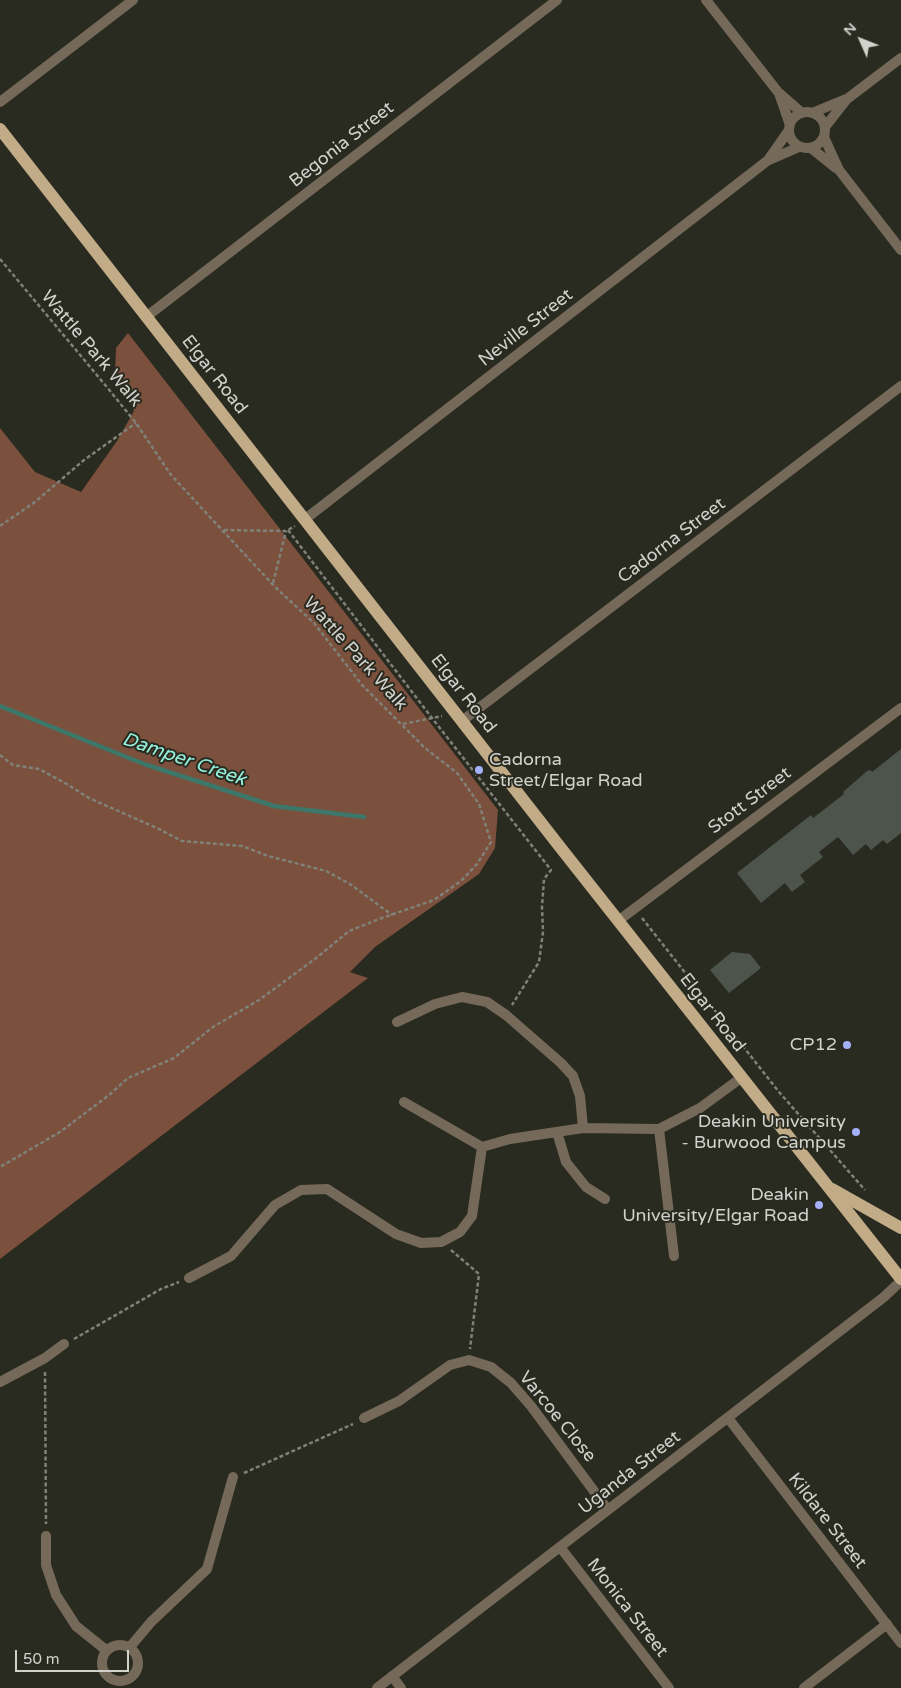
<!DOCTYPE html>
<style>
body{margin:0}
#map{position:relative;width:901px;height:1688px;overflow:hidden;background:#292a20;font-family:"Varela Round",sans-serif}
canvas{display:block}
.north{position:absolute;left:836px;top:15px;width:50px;height:50px;-webkit-text-stroke:4px #292a20;paint-order:stroke;rotate:314deg;font-size:14px;font-weight:700;line-height:20px;text-align:center;color:#d1d2cc}
.north::after{content:'';display:block;margin:auto;width:18px;height:22px;background:#d1d2cc;clip-path:polygon(50% 0,100% 100%,50% 72%,0 100%)}
.scale{position:absolute;left:15px;top:1650px;width:114px;height:22px;box-sizing:border-box;border:2px solid #d1d2cc;border-top:0;padding-left:6px;font-size:15px;line-height:18px;white-space:nowrap;color:#d1d2cc;-webkit-text-stroke:4px #292a20;paint-order:stroke}
</style>
<div id="map">
<canvas width="901" height="1688"></canvas>
<div class="north">N</div>
<div class="scale">50 m</div>
</div>
<script>
const context = document.querySelector('canvas').getContext('2d');
context.lineJoin = 'round';
function fillPath(path, color) { context.fillStyle = color; context.fill(path, 'evenodd'); }
const poly = rows => new Path2D(rows.map(r => 'M' + r).join(''));
function strokePath(path, color, width, dash) { context.strokeStyle = color; context.lineWidth = width; context.lineCap = dash ? 'butt' : 'round'; context.setLineDash(dash || []); context.stroke(path); }
function write(font, color, halo, rows, align = 'center') {
  context.font = font + ' "Varela Round",sans-serif'; context.lineWidth = 4; context.setLineDash([]); context.textBaseline = 'middle'; context.strokeStyle = halo; context.fillStyle = color; for (const [text, x, y, turn = 0] of rows) {
    context.save(); context.translate(x, y); context.rotate((+turn || 0) * Math.PI / 180); context.textAlign = isNaN(turn) ? turn : align; if (halo) context.strokeText(text, 0, 0); context.fillText(text, 0, 0); context.restore();
  }
}
fillPath(poly([
 [128,333,498,810,495,848,479,874,375,947,350,972,368,978,0,1259,0,428,35,472,81,492,117,441,134,411,115,374,116,348]
]), '#7b503c');
strokePath(poly([
 [0,706,144,764,274,806,364,817]
]), '#3c7769', 4.5);
fillPath(poly([
 [901,749,901,833,887,844,883,840,871,850,866,844,853,855,838,837,819,852,823,857,800,875,805,882,792,892,785,883,761,903,737,873,811,815,813,818,844,794,843,792,867,771,870,770,872,772],
 [732,952,750,954,761,968,729,993,710,970]
]), '#4c544c');
strokePath(poly([
 [0,259,106,386,136,423,171,475,275,587,314,623,362,685,425,748,457,773,479,804,491,842,477,864,461,881,434,900,379,919,349,931,315,959,259,1000,213,1027,174,1058,128,1078,109,1095,60,1132,0,1167],
 [0,526,35,502,84,460,136,423],
 [224,530,286,531,295,526],
 [288,530,432,718,551,870,544,879,542,907,543,932,539,962,512,1005],
 [273,583,286,531],
 [403,724,442,716],
 [0,755,13,765,39,769,65,783,89,798,159,829,182,841,242,846,268,856,326,871,350,884,392,915],
 [642,918,779,1092,865,1190],
 [451,1250,479,1274,470,1349],
 [74,1339,161,1289,179,1282],
 [45,1372,46,1524],
 [244,1473,353,1424]
]), '#808179', 2.5, [4, 2.5]);
strokePath(poly([
 [706,0,778,92,802,113],
 [779,93,790,125],
 [0,102,133,0],
 '789 130a18 18 0 1 1 36 0a18 18 0 1 1-36 0Z',
 [812,113,846,99],
 [825,127,847,99,901,58],
 [824,137,839,170,901,250],
 [811,148,836,168],
 [768,160,789,130],
 [146,317,557,0],
 [304,520,767,161,799,147],
 [462,721,901,386],
 [618,921,901,708],
 [397,1022,435,1004,462,997,487,1002,506,1015,561,1063,573,1076,580,1096,583,1128],
 [404,1102,482,1147],
 [659,1129,674,1256],
 [557,1132,566,1162,586,1187,605,1199],
 [189,1278,231,1256,275,1205,301,1190,327,1189,396,1234,421,1243,441,1242,460,1232,472,1216,482,1147,510,1139,583,1128,659,1129,700,1108,741,1078],
 [0,1382,45,1358,64,1344],
 [364,1418,399,1401,450,1365,469,1360,491,1367,511,1383,531,1406,608,1510],
 [728,1418,901,1643],
 [46,1536,46,1565,56,1595,76,1626,106,1650],
 [560,1547,669,1688],
 '102 1663a18 18 0 1 1 36 0a18 18 0 1 1-36 0Z',
 [130,1647,151,1622,207,1569,233,1477],
 [392,1676,401,1688],
 [377,1688,884,1297,901,1281],
 [804,1688,887,1624]
]), '#756a59', 10);
strokePath(poly([
 [0,129,560,847,901,1279],
 [832,1189,901,1228]
]), '#c2ab87', 12);
for (const [x, y, r, color] of [
 [479,770,5,"#a4b2fc"],
 [847,1045,5,"#a4b2fc"],
 [856,1132,5,"#a4b2fc"],
 [819,1205,5,"#a4b2fc"]
]) { const dot = new Path2D(); dot.arc(x, y, r, 0, 2 * Math.PI); context.fillStyle = color; context.fill(dot); strokePath(dot, '#292a20', 2); }
write('18px', '#d1d2cc', '#292a20', [
 ["Begonia Street",342,145,-38],
 ["Neville Street",526,328,-38],
 ["Wattle Park Walk",91,349,50],
 ["Elgar Road",214,375,52],
 ["Cadorna Street",672,541,-37],
 ["Wattle Park Walk",355,654,48],
 ["Elgar Road",463,694,52],
 ["Stott Street",750,801,-37],
 ["Elgar Road",712,1013,52],
 ["Varcoe Close",557,1417,51],
 ["Uganda Street",630,1473,-38],
 ["Kildare Street",827,1521,52],
 ["Monica Street",627,1608,52]
]);
write('18px', '#d1d2cc', '#292a20', [
 ["Cadorna",489,760,"left"],
 ["Street/Elgar Road",489,781,"left"],
 ["CP12",837,1045],
 ["Deakin University",846,1122],
 ["- Burwood Campus",846,1143],
 ["Deakin",809,1195],
 ["University/Elgar Road",809,1216]
], 'right');
write('italic 19px', '#95f3dd', '#292a20', [
 ["Damper Creek",184,760,19]
]);
</script>
